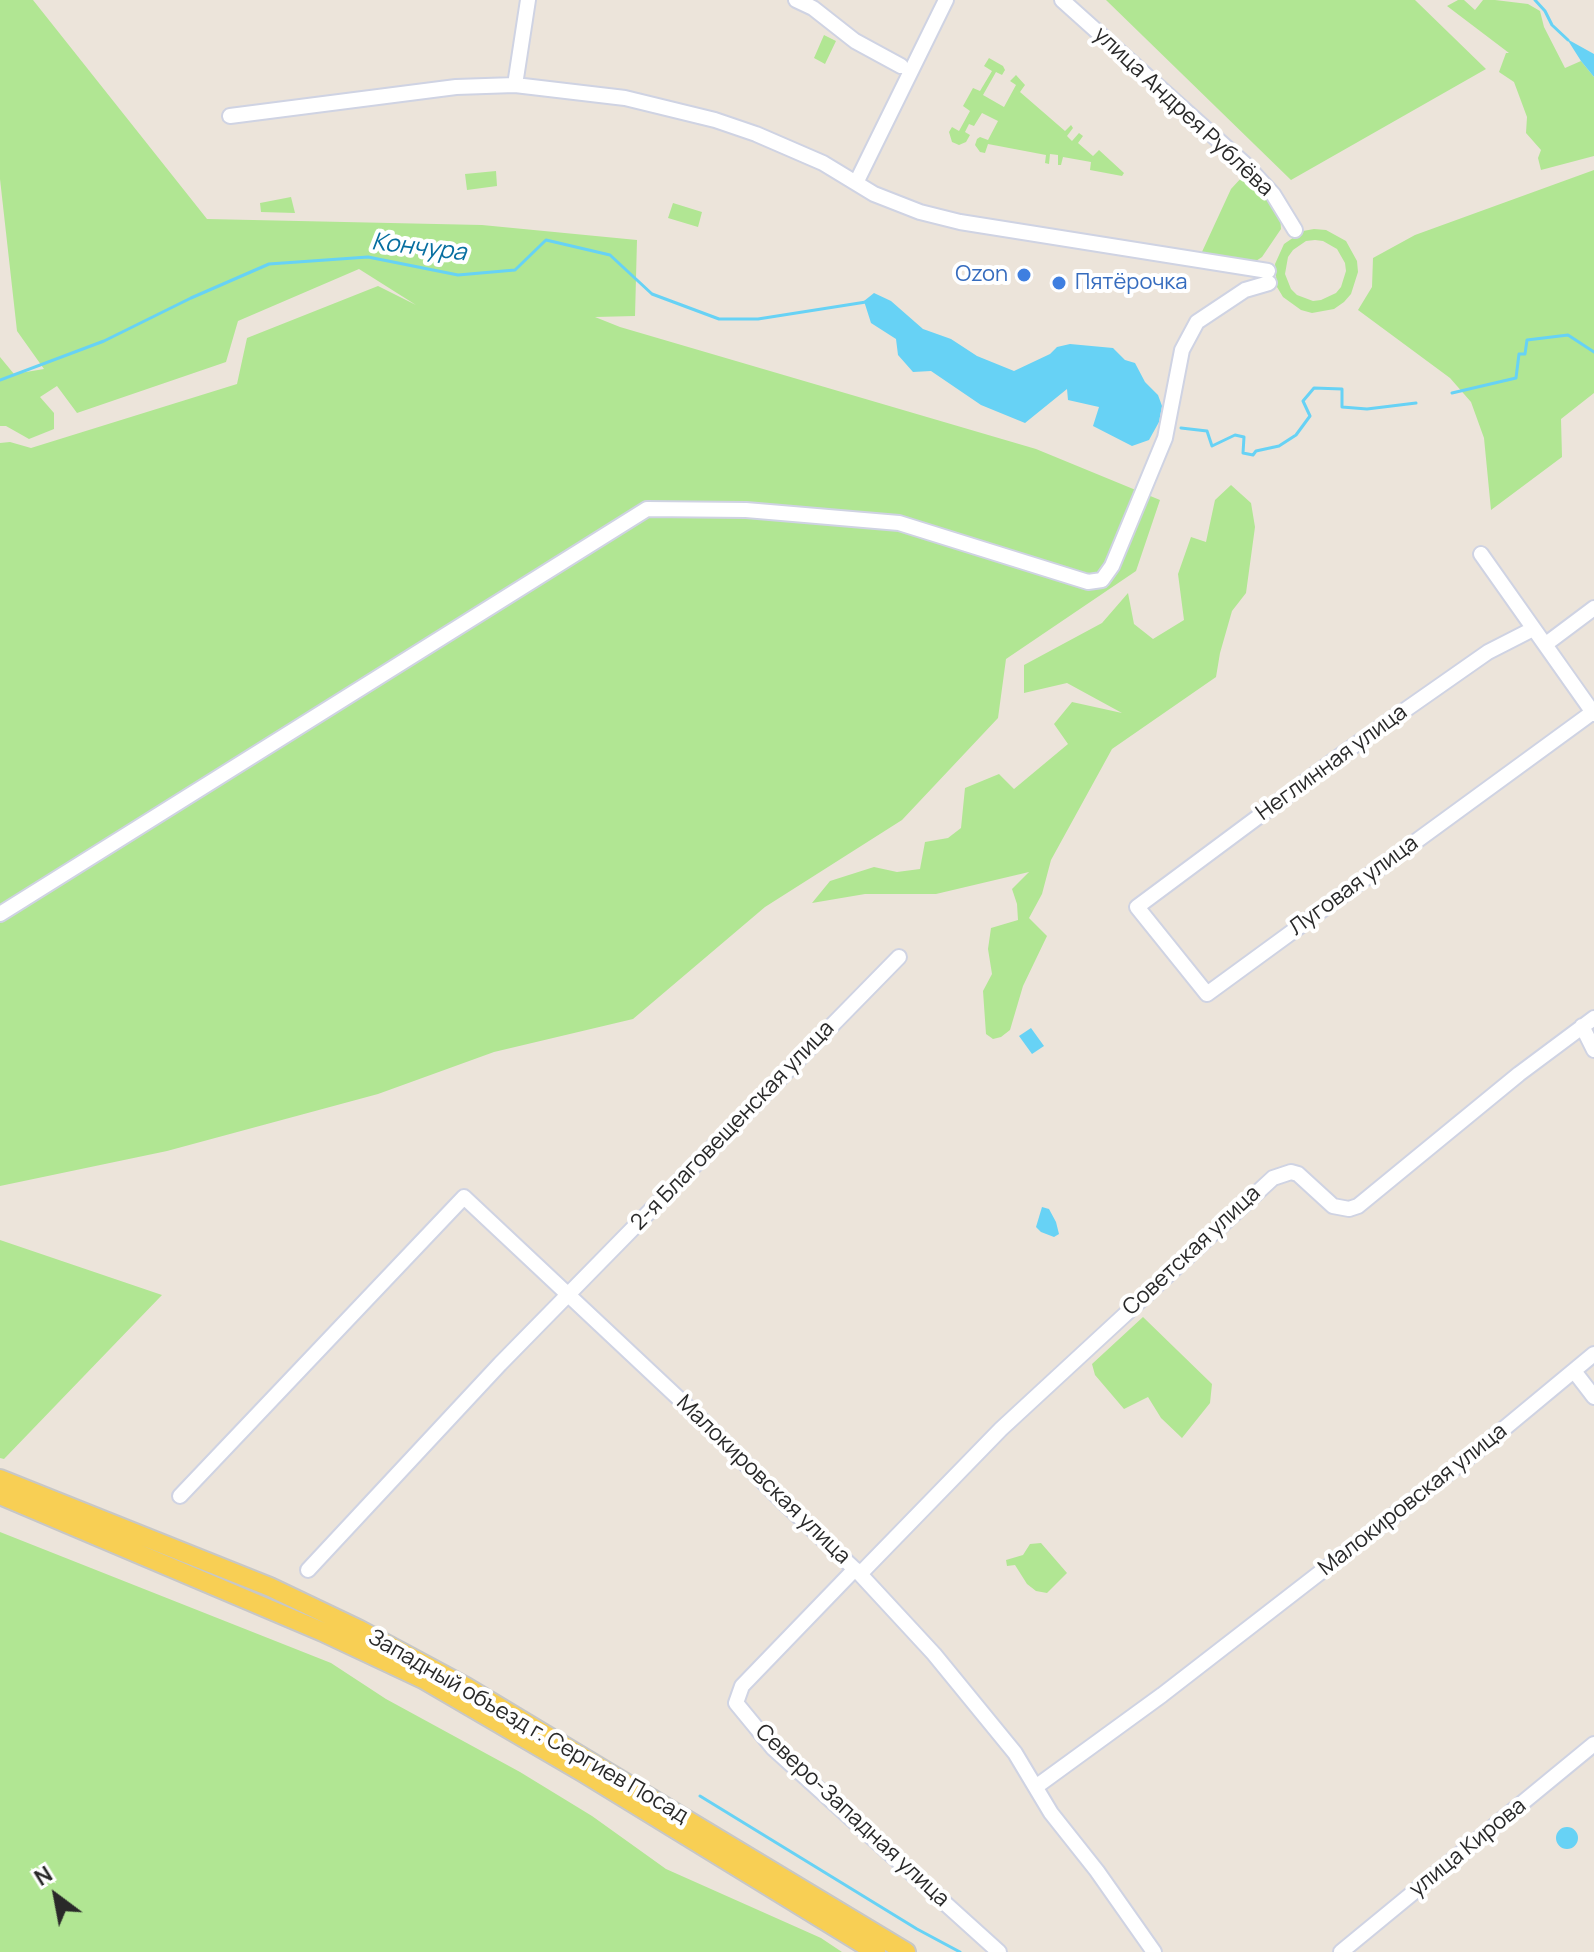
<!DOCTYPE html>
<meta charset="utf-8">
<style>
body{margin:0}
#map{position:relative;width:1594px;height:1952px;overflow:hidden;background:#ece4da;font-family:Manrope,sans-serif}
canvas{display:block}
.north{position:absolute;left:16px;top:1856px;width:80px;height:80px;-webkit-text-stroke:6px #fff;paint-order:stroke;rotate:328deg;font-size:22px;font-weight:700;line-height:32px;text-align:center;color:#292929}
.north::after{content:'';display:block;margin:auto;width:28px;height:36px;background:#292929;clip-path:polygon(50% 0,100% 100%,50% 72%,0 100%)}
</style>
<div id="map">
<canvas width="1594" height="1952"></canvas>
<div class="north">N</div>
</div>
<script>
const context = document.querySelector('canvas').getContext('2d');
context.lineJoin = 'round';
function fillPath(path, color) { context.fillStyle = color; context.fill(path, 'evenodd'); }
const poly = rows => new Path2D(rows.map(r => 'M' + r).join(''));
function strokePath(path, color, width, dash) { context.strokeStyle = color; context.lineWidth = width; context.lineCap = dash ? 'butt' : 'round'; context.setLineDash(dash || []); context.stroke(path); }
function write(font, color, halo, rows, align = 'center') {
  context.font = font + ' Manrope,sans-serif'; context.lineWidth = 8; context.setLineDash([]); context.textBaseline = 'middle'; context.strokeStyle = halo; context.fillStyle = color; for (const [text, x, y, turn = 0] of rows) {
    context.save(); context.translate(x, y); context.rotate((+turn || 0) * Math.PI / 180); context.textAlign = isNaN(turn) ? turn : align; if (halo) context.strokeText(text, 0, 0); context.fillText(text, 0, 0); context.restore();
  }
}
fillPath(poly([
 [0,0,33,0,207,219,482,225,637,240,635,316,595,317,620,327,1036,449,1160,500,1136,571,1006,659,998,718,902,820,765,907,633,1019,494,1052,378,1094,167,1151,0,1186,0,443,10,442,31,448,237,384,247,338,378,286,416,305,359,269,238,321,226,362,77,413,57,386,40,397,54,413,54,429,29,439,6,426,0,426,0,357,14,374,44,369,17,331,0,179],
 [1106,0,1415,0,1486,69,1291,180],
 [1458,0,1464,0,1475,10,1483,0,1495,0,1528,4,1540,11,1544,27,1565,68,1581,61,1594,77,1594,156,1541,170,1538,158,1541,150,1526,133,1527,117,1514,82,1499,72,1506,53,1509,53,1447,6],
 [824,35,836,41,825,64,814,58],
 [989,58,1003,66,1005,70,1002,75,996,72,983,95,1004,107,1016,85,1010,81,1016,75,1025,85,1020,92,1065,131,1071,125,1073,128,1067,136,1072,141,1079,133,1083,136,1078,143,1093,156,1099,150,1124,173,1122,176,1090,170,1091,162,1063,157,1061,165,1058,165,1058,155,1050,154,1049,164,1045,163,1046,155,988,144,985,153,980,152,975,145,977,139,980,137,988,140,998,121,982,113,974,126,969,124,965,132,970,135,966,142,959,145,952,142,949,132,952,127,959,131,970,111,963,106,973,88,980,91,992,71,984,66],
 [1594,170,1594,393,1561,419,1562,457,1491,510,1484,438,1471,402,1450,378,1358,310,1372,287,1373,258,1415,235],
 [496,171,497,186,467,190,465,174],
 [1243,176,1249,176,1280,213,1281,229,1262,257,1256,261,1201,254,1231,189],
 [291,197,295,213,261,212,260,203],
 [673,203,702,212,698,227,668,218],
 [1314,229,1326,230,1346,241,1357,261,1358,272,1351,294,1344,302,1334,309,1312,313,1301,310,1283,297,1277,287,1275,264,1284,244,1303,231],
 [1315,240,1323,241,1337,249,1345,263,1346,271,1341,287,1336,293,1321,300,1313,301,1297,295,1291,289,1285,274,1288,257,1293,250,1306,241],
 [1231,485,1251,503,1255,527,1246,593,1232,611,1220,653,1216,677,1112,749,1051,860,1042,894,1029,918,1047,936,1023,986,1010,1030,1001,1037,993,1039,986,1034,983,991,992,974,988,949,991,928,1018,920,1017,904,1012,889,1029,872,936,894,865,894,812,903,830,881,874,867,897,872,920,869,925,842,948,838,961,828,965,788,999,774,1014,789,1068,744,1054,724,1072,702,1122,713,1067,683,1024,693,1024,665,1102,623,1128,593,1134,624,1153,639,1184,620,1178,574,1191,537,1206,542,1215,500],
 [0,1240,162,1295,4,1459,0,1458],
 [1143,1317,1212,1384,1210,1403,1182,1438,1161,1418,1148,1397,1124,1409,1095,1375,1092,1364],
 [0,1532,331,1663,386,1699,520,1772,592,1816,666,1869,821,1938,842,1952,0,1952],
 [1041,1543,1067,1573,1047,1593,1036,1591,1027,1584,1015,1565,1007,1566,1006,1560,1023,1555,1030,1544]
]), '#b1e693');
fillPath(poly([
 [1567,39,1594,54,1594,77,1581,61],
 [874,293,891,301,923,329,951,339,977,356,1014,371,1050,354,1057,347,1070,344,1113,348,1125,360,1135,363,1145,382,1158,395,1162,406,1159,422,1149,440,1132,446,1093,426,1099,407,1068,400,1067,389,1025,423,981,405,931,371,913,372,898,355,896,339,871,323,864,301],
 [1031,1028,1044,1046,1032,1054,1019,1036],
 [1042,1207,1049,1209,1056,1222,1059,1234,1054,1237,1041,1232,1036,1227],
 '1556 1838a11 11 0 1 1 22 0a11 11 0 1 1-22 0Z'
]), '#67d2f5');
strokePath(poly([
 [1535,0,1545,11,1552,25,1568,40],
 [0,380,104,341,191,298,269,264,368,257,458,275,515,270,546,240,610,255,652,294,719,319,758,319,866,302],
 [1452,393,1516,378,1519,354,1525,354,1527,340,1568,335,1594,352],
 [1181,428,1207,431,1212,446,1235,435,1244,437,1243,453,1253,455,1256,451,1279,446,1296,435,1310,416,1303,401,1314,388,1342,389,1342,407,1367,409,1416,403],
 [700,1796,917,1929,960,1952]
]), '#67d2f5', 3);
const minor = poly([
 [796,0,813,8,855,41,901,66],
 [1062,0,1247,166,1273,194,1295,230],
 [515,85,528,0],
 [230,116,456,87,515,85,625,98,715,120,756,134,823,163,874,194,920,212,960,222,1268,271],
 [856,183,946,0],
 [1481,554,1594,714],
 [1533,629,1488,652,1348,750,1137,907,1207,994,1593,712],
 [1546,644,1594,608],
 [0,914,647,509,746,510,899,523,1088,582,1102,580,1112,566,1165,438,1182,350,1197,322,1245,290,1269,283],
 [1582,1026,1594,1050],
 [1574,1371,1594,1397],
 [180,1496,464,1197,707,1425,782,1501,860,1574,934,1654,1015,1753,1051,1813,1097,1871,1154,1952],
 [855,1569,742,1686,736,1703,773,1748,999,1952],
 [308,1570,500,1364,899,957],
 [860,1574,1001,1429,1273,1178,1291,1172,1298,1174,1333,1206,1349,1209,1358,1206,1519,1074,1594,1018],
 [1037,1786,1162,1695,1477,1451,1594,1354],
 [1341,1952,1594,1744]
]);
const major = poly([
 [0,1479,270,1587,358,1629,466,1687,906,1952],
 [0,1495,323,1632,423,1679,584,1773,876,1952]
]);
strokePath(minor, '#cfd3e3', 18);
strokePath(major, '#c7c7c7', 22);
strokePath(minor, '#fff', 14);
strokePath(major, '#f8cf54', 18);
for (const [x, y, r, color] of [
 [1024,275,8,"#3f7fe0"],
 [1059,283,8,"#3f7fe0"]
]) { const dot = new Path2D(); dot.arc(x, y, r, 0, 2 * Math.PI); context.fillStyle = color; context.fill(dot); strokePath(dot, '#fff', 3); }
write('22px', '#292929', '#fff', [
 ["улица Андрея Рублёва",1183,112,43],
 ["Неглинная улица",1332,763,-36],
 ["Луговая улица",1354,886,-36],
 ["2-я Благовещенская улица",733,1126,-46],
 ["Советская улица",1192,1251,-43],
 ["Малокировская улица",763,1480,44],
 ["Малокировская улица",1413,1500,-38],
 ["Западный объезд г. Сергиев Посад",528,1727,30],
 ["Северо-Западная улица",852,1816,43],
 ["улица Кирова",1468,1848,-39]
]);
write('22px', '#366cbe', '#fff', [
 ["Ozon",1008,275],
 ["Пятёрочка",1075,283,"left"]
], 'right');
write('italic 24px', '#066ea0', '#fff', [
 ["Кончура",419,248,7]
]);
</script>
